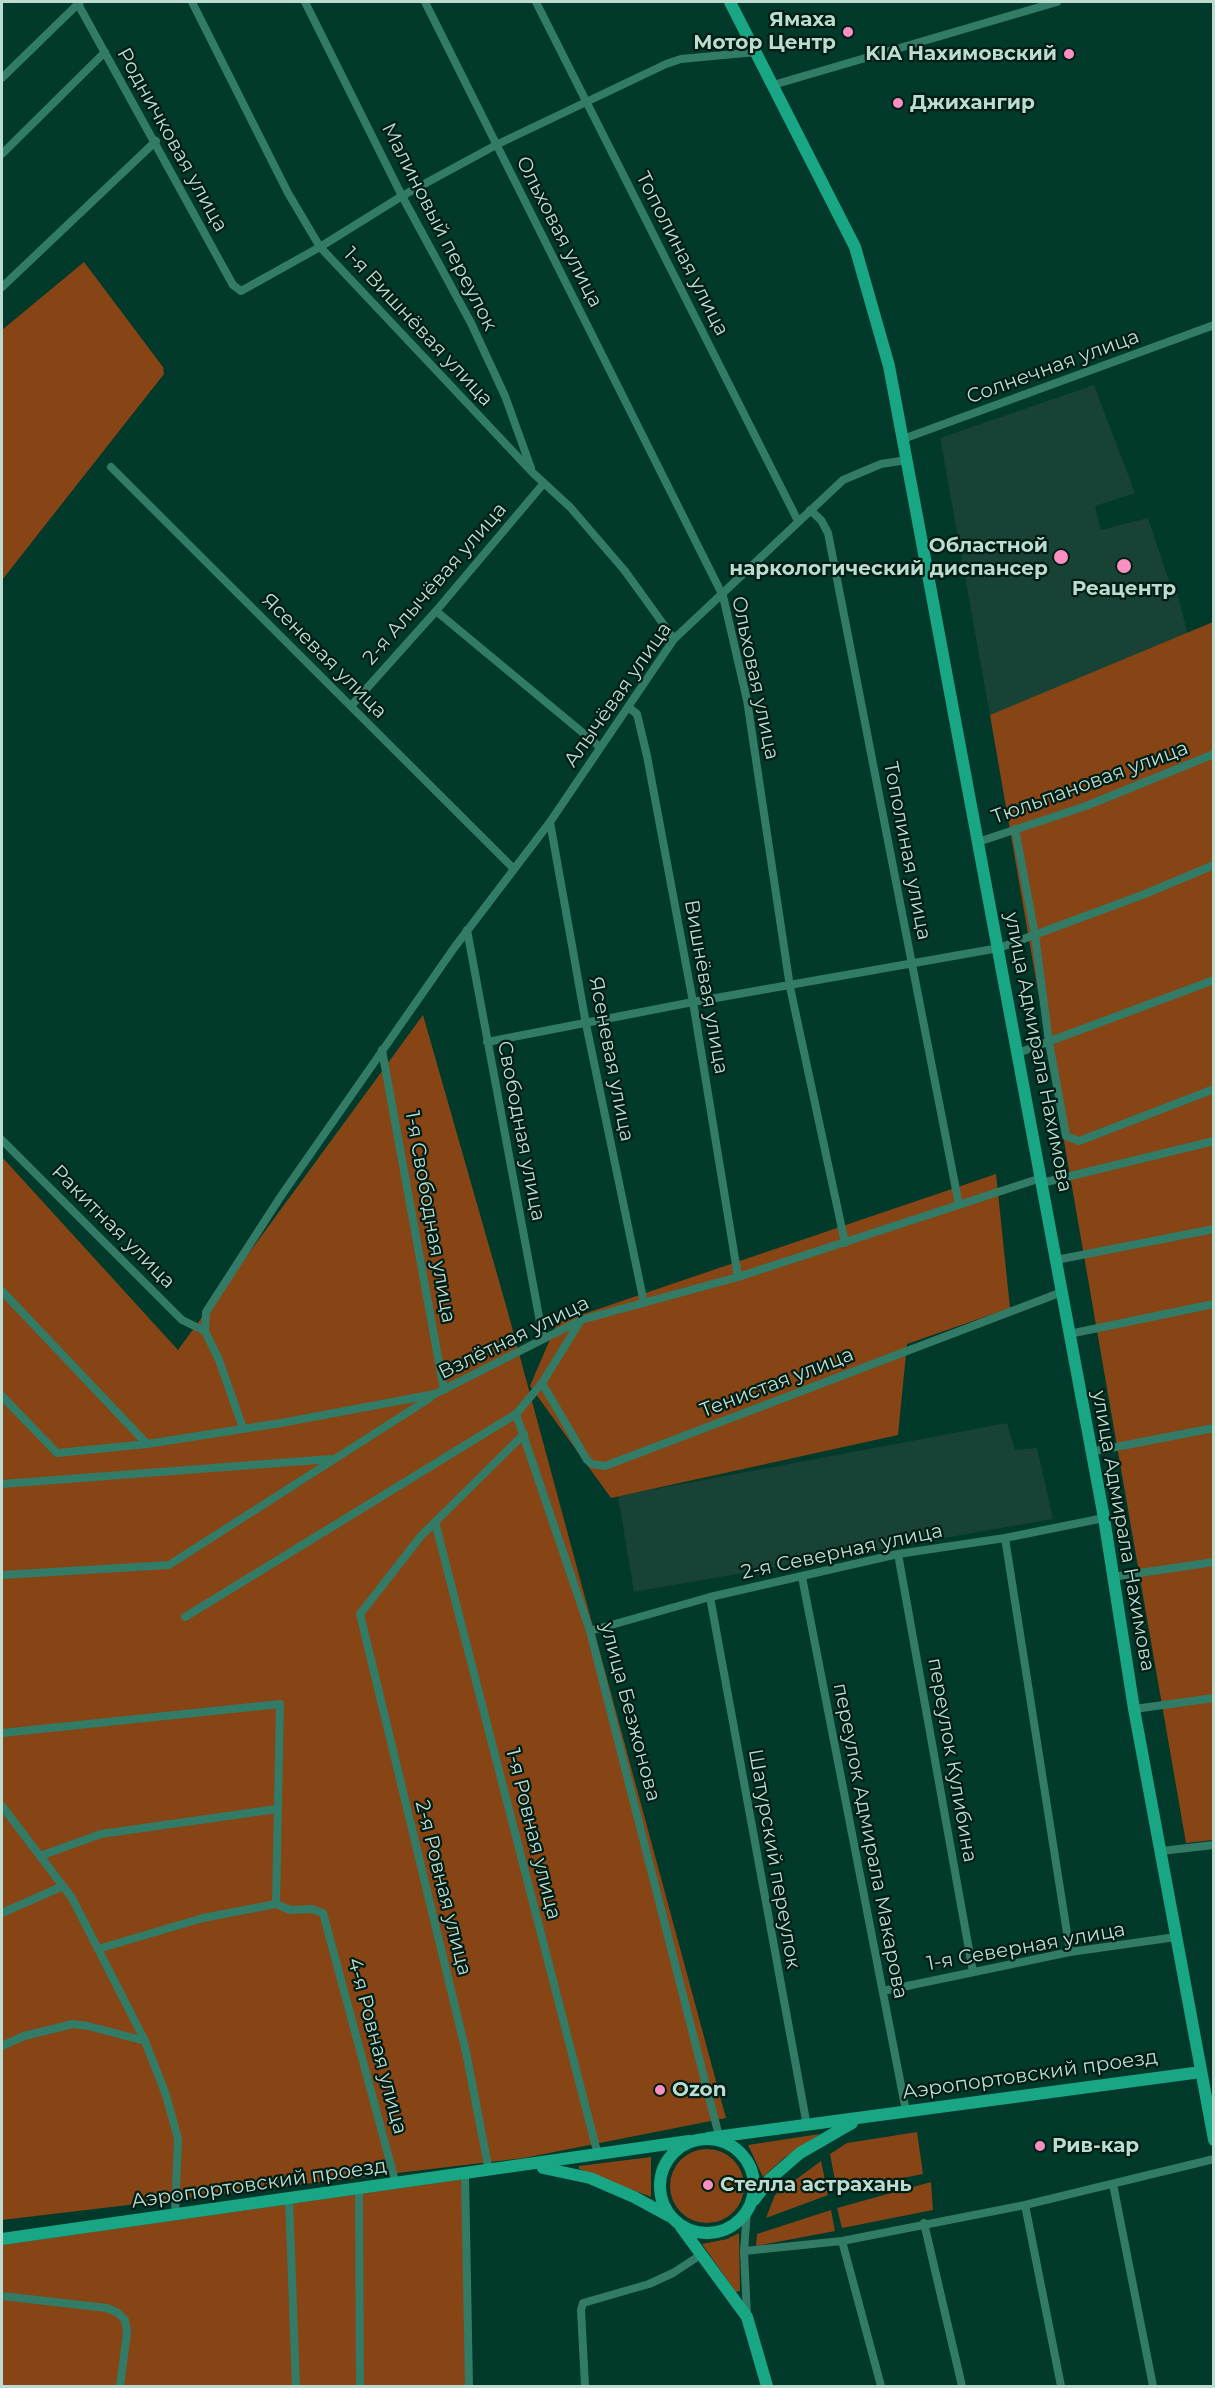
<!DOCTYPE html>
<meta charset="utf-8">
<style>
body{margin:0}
#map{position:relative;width:1215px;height:2388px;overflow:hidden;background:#01392b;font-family:Montserrat,sans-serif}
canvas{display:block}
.frame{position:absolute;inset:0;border:3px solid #bcdcd0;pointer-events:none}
</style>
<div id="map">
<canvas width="1215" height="2388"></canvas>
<div class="frame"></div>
</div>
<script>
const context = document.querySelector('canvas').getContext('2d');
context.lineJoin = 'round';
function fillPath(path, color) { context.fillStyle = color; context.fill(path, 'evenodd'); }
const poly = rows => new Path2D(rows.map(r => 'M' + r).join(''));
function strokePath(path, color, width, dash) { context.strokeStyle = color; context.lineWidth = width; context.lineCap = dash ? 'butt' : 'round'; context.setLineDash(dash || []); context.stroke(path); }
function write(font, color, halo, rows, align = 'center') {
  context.font = font + ' Montserrat,sans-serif'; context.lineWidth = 4.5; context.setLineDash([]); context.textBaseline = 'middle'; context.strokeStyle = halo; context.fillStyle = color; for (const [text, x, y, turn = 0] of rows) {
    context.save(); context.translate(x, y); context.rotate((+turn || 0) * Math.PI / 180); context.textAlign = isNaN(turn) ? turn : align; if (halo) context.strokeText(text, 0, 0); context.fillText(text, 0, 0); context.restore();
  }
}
fillPath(poly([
 [1094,385,1135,493,1095,506,1101,530,1148,518,1170,584,1177,592,1188,635,990,715,940,438],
 [1007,1423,1015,1450,1037,1448,1053,1519,634,1592,618,1496]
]), '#194236');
fillPath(poly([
 [84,262,163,367,164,374,2,580,2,330],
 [1213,622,1213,1840,1186,1843,990,715],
 [423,1015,507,1309,726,2118,524,2158,2,2220,2,1157,178,1350],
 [996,1174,1010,1308,907,1344,898,1435,611,1498,530,1386,557,1323],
 [917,2132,923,2174,837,2191,830,2154,847,2143],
 [820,2134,784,2158,763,2177,748,2145],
 '670 2186a37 37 0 1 1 74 0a37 37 0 1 1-74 0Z',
 [651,2157,651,2197,579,2169,579,2166],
 [821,2161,828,2195,766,2218,775,2195],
 [464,2179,469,2386,2,2386,2,2245],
 [931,2182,933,2210,842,2228,837,2208],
 [831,2210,835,2231,756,2246,757,2234],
 [739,2233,740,2291,736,2292,702,2244,727,2239]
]), '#874516');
strokePath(poly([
 [192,2,288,193,320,247,533,473,570,507,625,571,674,639],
 [305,2,402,196,471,323,505,396,531,468],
 [425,2,723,596,747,700,790,987,845,1243],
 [536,2,798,521],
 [78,4,233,285,241,291,320,247,402,196,498,144,666,64,681,59,756,52],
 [2,78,80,2],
 [773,85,1057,2],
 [2,154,105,52],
 [2,287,156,141],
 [903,439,1214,325],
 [111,467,514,869],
 [810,510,821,520,828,533,959,1205],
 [436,611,600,747],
 [351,706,436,611,544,483],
 [628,707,637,714,647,756,693,1002,738,1277],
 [550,822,586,1024,644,1303],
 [1015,829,1035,935,1049,1042,1066,1136,1079,1141,1214,1089],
 [978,842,1086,806,1214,754],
 [467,930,543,1338],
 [487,1042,693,1002,999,948,1145,894,1214,865],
 [382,1050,444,1390],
 [1018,1053,1214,980],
 [2,1140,182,1320,205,1331],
 [1042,1183,1214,1141],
 [1056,1260,1214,1229],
 [2,1291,147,1444],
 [581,1320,542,1383,516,1414,590,1631,719,2136,741,2152],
 [1069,1334,1214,1304],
 [542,1383,587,1460,592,1464,605,1466,1062,1292],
 [2,1396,57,1453,147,1444,281,1423,435,1394,581,1320,738,1277,1041,1178],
 [243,1428,219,1360,205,1331,206,1312,281,1196,454,948,550,822,674,639,843,480,881,464,907,460],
 [1090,1452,1214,1428],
 [2,1484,331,1459],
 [435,1522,598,2155],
 [1005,1538,1070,1952],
 [898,1554,973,1972],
 [2,1575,169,1565,430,1398],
 [802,1577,906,2111],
 [1112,1577,1214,1562],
 [710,1597,807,2126],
 [185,1617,516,1414],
 [590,1631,710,1597,898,1554,1005,1538,1104,1518],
 [1134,1709,1214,1698],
 [2,1733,280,1704,276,1904],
 [2,1806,72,1898,145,2041,166,2095,178,2139,175,2215],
 [1161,1851,1214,1845],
 [40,1856,101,1834,277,1809],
 [2,1913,63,1886],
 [98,1949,203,1918,276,1904,290,1910,312,1909,323,1913,396,2184],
 [883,1991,1070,1952,1176,1937],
 [2,2046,24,2036,73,2024,88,2026,145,2041],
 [489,2171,466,2052,360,1614,421,1536,524,1434],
 [465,2174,469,2386],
 [1113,2184,1153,2386],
 [359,2189,360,2386],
 [289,2199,296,2386],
 [1025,2205,1061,2386],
 [924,2223,962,2386],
 [842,2241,881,2386],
 [744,2251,842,2241,1025,2205,1214,2159],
 [2,2296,107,2308,118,2313,125,2320,127,2333,120,2386],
 [747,2316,744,2251,747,2211],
 [585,2386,581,2310,583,2303,649,2284,673,2273,702,2254]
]), '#327b66', 8);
strokePath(poly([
 [730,2,855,247,889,366,1104,1518,1134,1709,1214,2140],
 [708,2138,1201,2072],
 '660 2186a47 47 0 1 1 94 0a47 47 0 1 1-94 0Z',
 [543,2168,590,2178,634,2197,669,2216],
 [754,2200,770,2179,800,2153,852,2123],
 [681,2227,747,2317,767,2386],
 [2,2239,689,2141]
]), '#18a684', 12);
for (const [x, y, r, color] of [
 [848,32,6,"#fc8fc2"],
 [1069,54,6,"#fc8fc2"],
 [898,103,6,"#fc8fc2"],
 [1061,557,8,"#fc8fc2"],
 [1124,566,8,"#fc8fc2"],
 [660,2090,6,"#fc8fc2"],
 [1040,2146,6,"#fc8fc2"],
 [708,2185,6,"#fc8fc2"]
]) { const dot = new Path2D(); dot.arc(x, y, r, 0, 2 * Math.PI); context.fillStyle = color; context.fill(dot); strokePath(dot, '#021d15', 2); }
write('bold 20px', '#bcdcd0', '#021d15', [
 ["Ямаха",836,20,"right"],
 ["Мотор Центр",836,43,"right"],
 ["KIA Нахимовский",1057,54,"right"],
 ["Джихангир",910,103],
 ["Областной",1048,546,"right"],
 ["наркологический диспансер",1048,569,"right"],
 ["Реацентр",1124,589,"center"],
 ["Ozon",672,2090],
 ["Рив-кар",1052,2146],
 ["Стелла астрахань",720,2185]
], 'left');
write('20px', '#bcdcd0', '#021d15', [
 ["Родничковая улица",172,140,61],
 ["Малиновый переулок",439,227,63],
 ["Ольховая улица",559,232,63],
 ["Тополиная улица",682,254,63],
 ["1-я Вишнёвая улица",418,327,47],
 ["Солнечная улица",1053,367,-20],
 ["2-я Алычёвая улица",435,584,-49],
 ["Ясеневая улица",324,656,45],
 ["Ольховая улица",755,678,78],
 ["Алычёвая улица",618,695,-55],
 ["Тюльпановая улица",1090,783,-20],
 ["Тополиная улица",907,851,79],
 ["Вишнёвая улица",706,987,80],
 ["улица Адмирала Нахимова",1038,1052,79],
 ["Ясеневая улица",611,1059,79],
 ["Свободная улица",521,1131,79],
 ["1-я Свободная улица",430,1217,80],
 ["Ракитная улица",113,1227,45],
 ["Взлётная улица",514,1338,-26],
 ["Тенистая улица",777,1383,-21],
 ["улица Адмирала Нахимова",1123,1531,80],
 ["2-я Северная улица",842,1552,-12],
 ["улица Безжонова",630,1712,75],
 ["переулок Кулибина",952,1760,80],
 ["1-я Ровная улица",533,1834,76],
 ["переулок Адмирала Макарова",870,1841,79],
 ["Шатурский переулок",774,1859,80],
 ["2-я Ровная улица",443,1888,76],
 ["1-я Северная улица",1026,1947,-10],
 ["4-я Ровная улица",377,2046,75],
 ["Аэропортовский проезд",1030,2075,-8],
 ["Аэропортовский проезд",259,2184,-8]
]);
</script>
